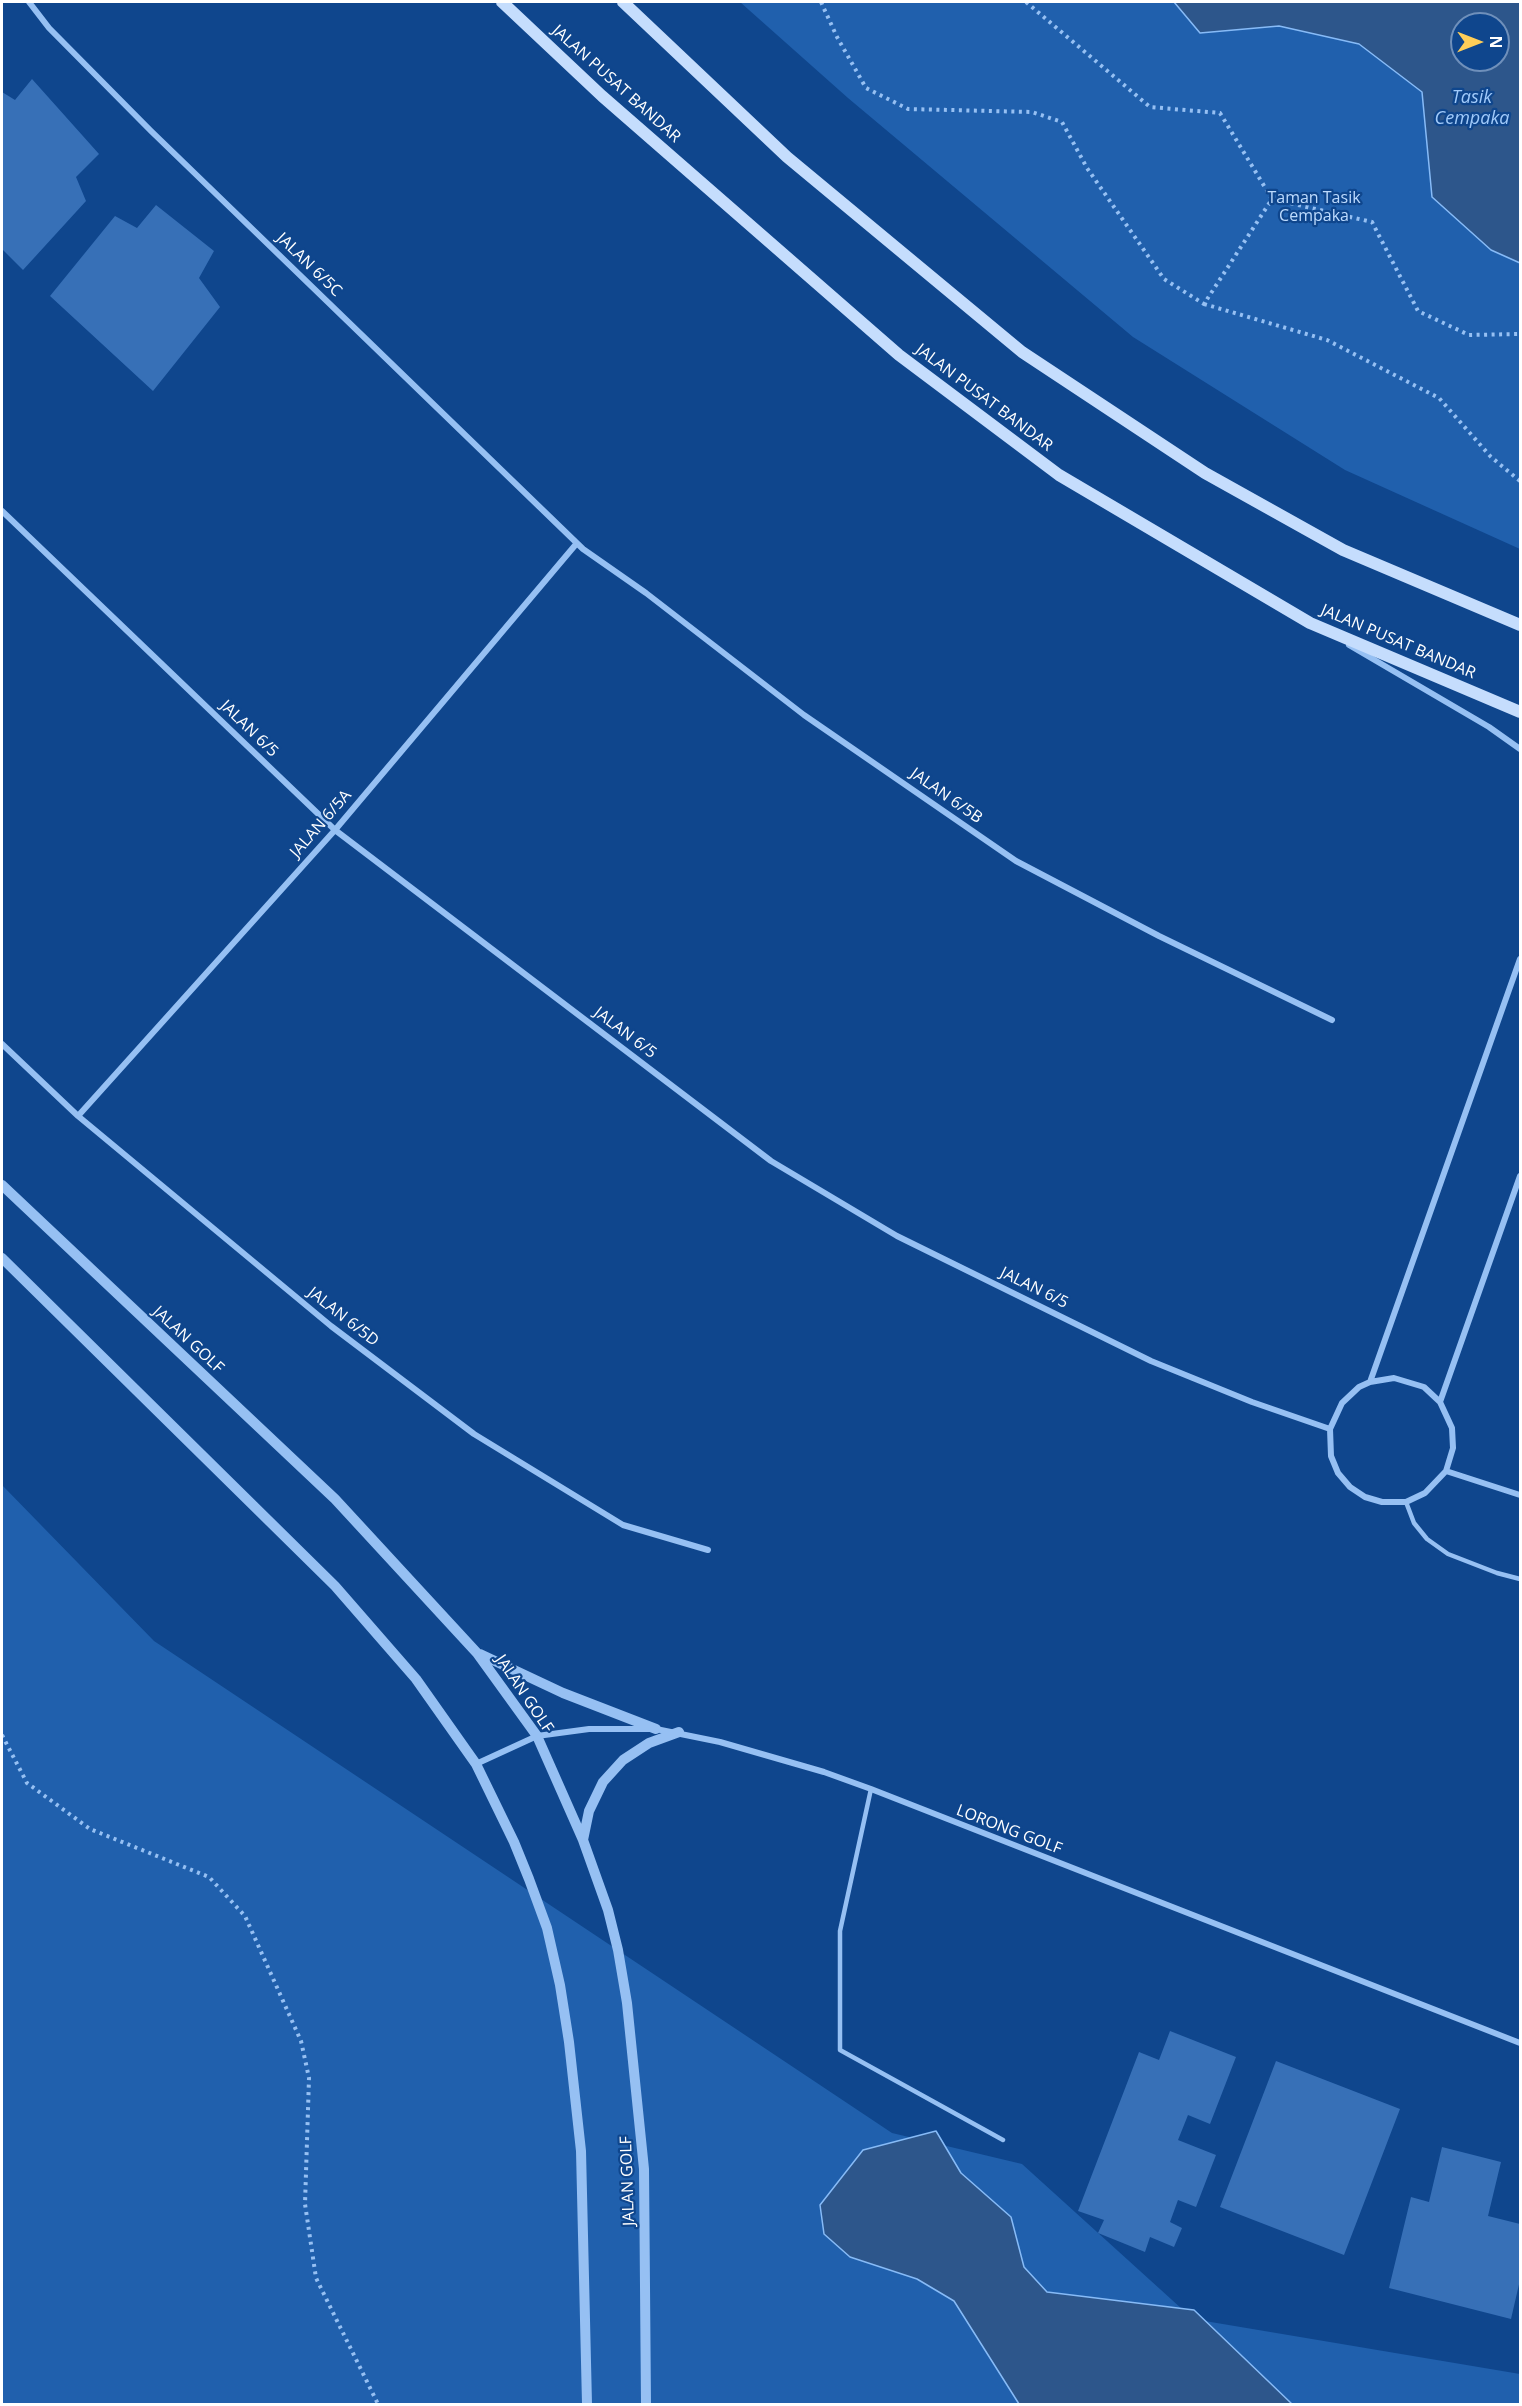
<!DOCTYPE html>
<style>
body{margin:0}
#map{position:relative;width:1522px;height:2406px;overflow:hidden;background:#0f468d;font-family:"Open Sans",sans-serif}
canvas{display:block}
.frame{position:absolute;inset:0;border:3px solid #fff;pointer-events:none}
.north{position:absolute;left:1450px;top:12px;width:60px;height:60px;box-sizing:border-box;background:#0f468d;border:2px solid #6f90bb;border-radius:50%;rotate:90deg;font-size:16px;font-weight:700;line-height:24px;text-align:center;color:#fff}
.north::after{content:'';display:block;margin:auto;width:21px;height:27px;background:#ffce58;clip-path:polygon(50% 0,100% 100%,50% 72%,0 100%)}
</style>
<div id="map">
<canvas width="1522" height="2406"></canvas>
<div class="frame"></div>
<div class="north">N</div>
</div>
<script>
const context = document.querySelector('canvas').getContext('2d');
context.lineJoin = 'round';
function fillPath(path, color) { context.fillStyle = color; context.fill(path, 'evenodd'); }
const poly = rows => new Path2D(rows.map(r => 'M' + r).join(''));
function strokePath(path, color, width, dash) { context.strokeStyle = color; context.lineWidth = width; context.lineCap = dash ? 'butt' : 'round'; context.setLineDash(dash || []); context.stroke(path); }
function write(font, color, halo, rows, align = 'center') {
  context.font = font + ' "Open Sans",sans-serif'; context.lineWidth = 4.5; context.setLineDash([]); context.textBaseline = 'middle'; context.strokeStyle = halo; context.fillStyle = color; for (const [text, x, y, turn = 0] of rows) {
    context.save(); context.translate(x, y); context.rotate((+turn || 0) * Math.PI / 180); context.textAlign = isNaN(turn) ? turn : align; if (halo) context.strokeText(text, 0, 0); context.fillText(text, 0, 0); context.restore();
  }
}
fillPath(poly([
 [740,2,1520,2,1520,549,1345,470,1133,337,848,98],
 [1462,24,1498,24,1498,60,1462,60],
 [2,1485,154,1641,892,2133,1022,2164,1193,2319,1520,2374,1520,2404,2,2404]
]), '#2060ad');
const water = poly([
 [1174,2,1520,2,1520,263,1491,250,1432,197,1422,92,1359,44,1279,26,1200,33,1174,2],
 [1462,24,1498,24,1498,60,1462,60,1462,24],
 [936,2131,961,2173,1011,2217,1024,2267,1047,2292,1194,2310,1292,2404,1019,2404,954,2301,917,2279,850,2257,824,2234,820,2205,863,2150,936,2131]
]);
fillPath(water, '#2d568b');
strokePath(water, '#87bbf7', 1.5);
fillPath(poly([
 [32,79,99,154,76,177,86,201,23,270,2,249,2,92,15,100],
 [156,205,214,251,199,278,220,307,153,391,50,296,115,216,137,228],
 [1170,2031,1236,2057,1210,2124,1188,2115,1178,2140,1216,2155,1196,2207,1178,2200,1170,2222,1182,2228,1174,2247,1150,2237,1145,2252,1098,2233,1104,2220,1078,2211,1139,2052,1159,2060],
 [1276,2061,1400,2109,1344,2255,1220,2207],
 [1442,2147,1501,2162,1488,2216,1520,2224,1520,2280,1511,2319,1389,2288,1411,2197,1429,2202]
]), '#3770b7');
strokePath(poly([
 [821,2,837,37,866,88,908,109,1032,112,1062,122,1087,168,1164,279,1204,304,1272,199],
 [1026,2,1150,107,1220,113,1272,199,1372,222,1418,311,1469,335,1520,334],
 [1204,304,1327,340,1439,398,1491,457,1520,481],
 [2,1735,27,1783,90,1829,209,1877,245,1916,301,2041,309,2078,305,2204,316,2278,378,2404]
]), '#96c0f3', 4, [3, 4.5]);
strokePath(poly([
 [1406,1502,1414,1523,1427,1539,1448,1554,1497,1573,1520,1579],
 [871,1789,840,1931,840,2050,1003,2140]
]), '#96c0f3', 4.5);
strokePath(poly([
 [29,2,49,28,151,131,583,549,646,593,804,715,1016,861,1159,936,1332,1020],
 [2,511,335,830,771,1161,897,1236,1151,1361,1252,1402,1330,1429],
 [1349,645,1489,727,1520,749],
 [2,1044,78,1116,331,1326,474,1434,623,1525,708,1550],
 [78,1116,335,830,577,543],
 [1370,1382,1520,959],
 [1440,1402,1424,1387,1394,1378,1370,1382,1359,1387,1342,1403,1330,1429,1331,1456,1338,1473,1350,1487,1365,1497,1382,1502,1406,1502,1425,1493,1446,1471,1453,1448,1452,1428,1440,1402,1520,1176],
 [1446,1471,1520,1495],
 [476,1764,537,1736,589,1729,656,1729,720,1742,824,1772,871,1789,1520,2043]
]), '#96c0f3', 6);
strokePath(poly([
 [2,1185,335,1499,477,1653,537,1736,583,1840,608,1910,618,1950,627,2003,644,2169,646,2404],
 [2,1258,335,1586,416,1679,476,1764,514,1842,529,1879,547,1928,560,1985,569,2042,581,2151,587,2404],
 [480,1654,563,1693,656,1729],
 [583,1840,589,1811,603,1782,623,1760,649,1743,679,1732]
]), '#96c0f3', 10);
strokePath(poly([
 [502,2,602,96,899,355,1059,475,1310,623,1520,712],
 [623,2,787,157,1022,352,1205,473,1343,550,1520,625]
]), '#c5ddfd', 12);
write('16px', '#fff', '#0f468d', [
 ["JALAN PUSAT BANDAR",616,84,42],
 ["JALAN 6/5C",309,265,44],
 ["JALAN PUSAT BANDAR",984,398,37],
 ["JALAN PUSAT BANDAR",1398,642,23],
 ["JALAN 6/5",249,729,44],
 ["JALAN 6/5B",946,796,35],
 ["JALAN 6/5A",321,824,-49],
 ["JALAN 6/5",625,1033,37],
 ["JALAN 6/5",1034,1288,26],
 ["JALAN 6/5D",343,1317,38],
 ["JALAN GOLF",188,1340,43],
 ["JALAN GOLF",524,1694,56],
 ["LORONG GOLF",1009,1830,21],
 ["JALAN GOLF",628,2181,-92]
]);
write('16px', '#bddbfe', '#0f468d', [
 ["Taman Tasik",1314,198],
 ["Cempaka",1314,216]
]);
write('italic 18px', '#a1cafa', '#0f468d', [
 ["Tasik",1472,98],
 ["Cempaka",1472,119]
]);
</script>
